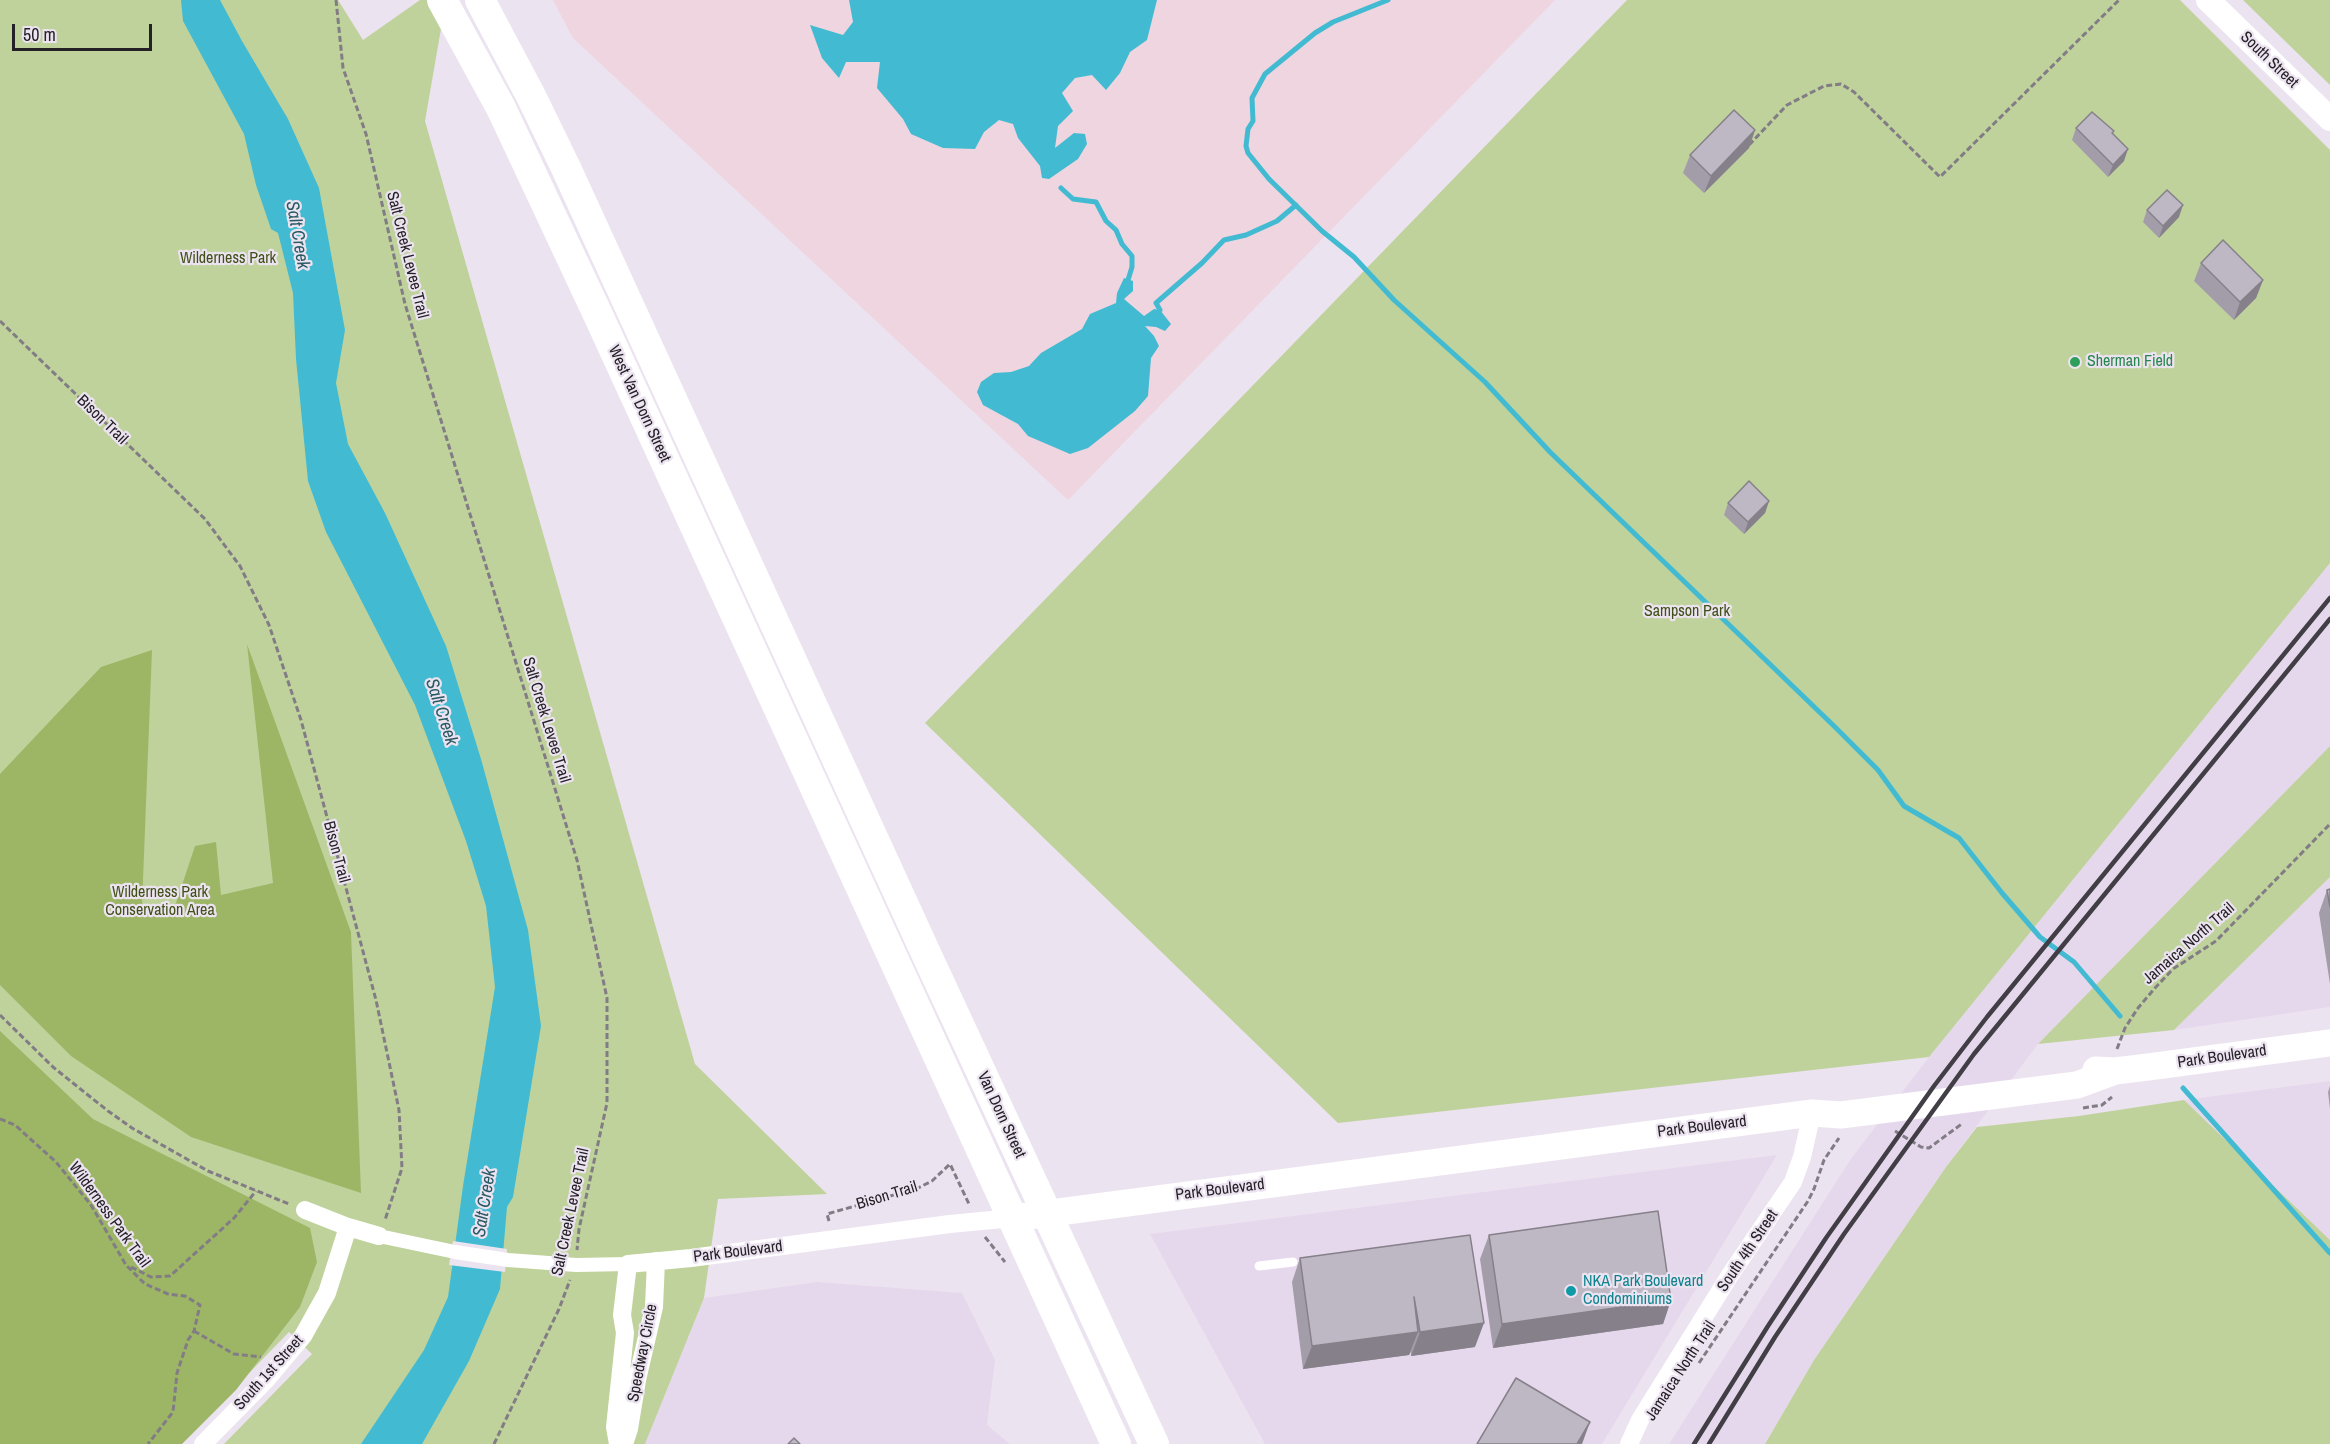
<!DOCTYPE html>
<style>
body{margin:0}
#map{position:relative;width:2330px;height:1444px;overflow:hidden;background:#ece3f0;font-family:"Archivo Narrow",sans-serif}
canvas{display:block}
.scale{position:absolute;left:12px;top:24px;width:140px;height:27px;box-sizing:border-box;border:3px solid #242126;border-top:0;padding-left:8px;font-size:18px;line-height:21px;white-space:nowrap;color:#242126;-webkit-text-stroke:4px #ece3f0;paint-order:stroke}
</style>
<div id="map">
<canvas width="2330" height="1444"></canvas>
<div class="scale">50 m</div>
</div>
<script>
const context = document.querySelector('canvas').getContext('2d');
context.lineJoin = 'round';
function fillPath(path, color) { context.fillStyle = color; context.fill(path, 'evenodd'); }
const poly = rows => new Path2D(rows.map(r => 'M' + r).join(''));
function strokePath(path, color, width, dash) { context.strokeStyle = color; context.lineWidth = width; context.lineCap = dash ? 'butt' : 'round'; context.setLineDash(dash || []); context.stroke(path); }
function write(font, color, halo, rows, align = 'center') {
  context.font = font + ' "Archivo Narrow",sans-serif'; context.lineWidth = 4.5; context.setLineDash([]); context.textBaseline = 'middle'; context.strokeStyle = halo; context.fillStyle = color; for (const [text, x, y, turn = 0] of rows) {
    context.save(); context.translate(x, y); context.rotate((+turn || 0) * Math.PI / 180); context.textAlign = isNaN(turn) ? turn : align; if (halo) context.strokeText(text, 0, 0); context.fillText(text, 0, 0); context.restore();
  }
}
fillPath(poly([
 [2330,563,2330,746,2038,1044,1946,1167,1814,1360,1765,1444,1669,1444,1850,1160,1929,1057],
 [2330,877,2330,1007,2174,1030],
 [2330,1081,2330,1240,2184,1100],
 [1777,1155,1602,1444,1265,1444,1150,1234],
 [817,1282,962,1293,995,1360,987,1425,1010,1444,645,1444,704,1298]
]), '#e6d8ec');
fillPath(poly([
 [553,0,1555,0,1068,500,573,38]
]), '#eed5df');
fillPath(poly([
 [0,0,338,0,363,40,420,0,446,0,425,121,695,1064,827,1194,718,1199,704,1298,645,1444,224,1444,312,1354,289,1332,180,1444,0,1444],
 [1627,0,2180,0,2330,150,2330,563,1929,1057,1338,1123,925,723],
 [2243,0,2330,0,2330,85],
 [2330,746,2330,877,2174,1030,2038,1044],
 [2184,1100,2330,1240,2330,1444,1765,1444,1814,1360,1946,1167,1977,1127,2079,1116]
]), '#bfd29b');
fillPath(poly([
 [247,644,351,932,361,1193,191,1137,71,1056,0,985,0,774,101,667,152,650,142,906,173,912,195,846,216,842,221,895,273,883],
 [0,1031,93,1119,310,1228,317,1262,300,1307,236,1390,182,1444,0,1444]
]), '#9db666');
fillPath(poly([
 [181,0,220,0,242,41,288,119,319,188,345,330,336,383,348,444,385,513,446,646,481,759,528,930,541,1026,513,1197,507,1207,500,1289,469,1361,422,1444,361,1444,424,1350,448,1297,463,1186,495,987,486,906,466,841,415,705,326,532,308,481,296,359,293,293,278,233,271,229,256,185,244,134,183,21],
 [849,0,1157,0,1147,40,1130,52,1120,73,1106,90,1092,75,1075,78,1062,93,1073,111,1058,126,1055,148,1074,133,1085,134,1087,144,1078,159,1049,179,1042,178,1040,166,1018,138,1013,124,999,120,984,132,975,149,943,148,911,134,903,119,877,88,880,62,846,62,839,78,822,58,810,25,843,35,853,22],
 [1124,278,1133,281,1133,291,1124,299,1144,316,1154,309,1160,310,1171,324,1165,331,1156,327,1145,326,1154,336,1159,346,1151,358,1148,396,1135,411,1088,448,1070,454,1028,436,1018,424,983,405,977,392,981,382,994,373,1011,372,1029,366,1041,353,1082,329,1090,314,1116,303,1117,293]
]), '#42bbd2');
fillPath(poly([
 [453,1241,507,1249,505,1272,449,1265]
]), '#ece3f0');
strokePath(poly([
 [1388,0,1333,22,1315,33,1265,74,1252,98,1253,121,1248,129,1246,146,1248,153,1269,179,1322,231,1354,257,1394,300,1485,382,1550,452,1836,728,1878,770,1904,806,1959,838,2002,893,2040,937,2074,962,2120,1016],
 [1061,188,1073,199,1096,202,1106,221,1116,230,1122,244,1132,256,1132,267,1128,280],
 [1160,310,1156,303,1202,263,1224,240,1246,235,1277,221,1296,205],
 [2183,1088,2330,1253]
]), '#42bbd2', 5);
strokePath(poly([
 [336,0,343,68,366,134,405,304,577,860,607,998,607,1103,579,1229,577,1250],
 [1749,145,1787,105,1824,86,1841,84,1854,92,1940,177,2119,0],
 [0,321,205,519,240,566,269,625,301,720,376,1000,399,1110,402,1168,385,1220],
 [0,1015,53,1067,108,1111,132,1128,208,1171,289,1204],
 [2117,1049,2125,1028,2138,1008,2155,988,2173,969,2216,941,2330,824],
 [2083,1108,2102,1105,2112,1097],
 [0,1119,15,1125,56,1162,91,1205,126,1265,145,1284,168,1294,185,1296,200,1305,194,1331,188,1340,177,1373,173,1412,148,1444],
 [1895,1131,1921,1147,1929,1148,1963,1123],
 [829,1221,827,1214,918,1188,932,1181,950,1164,969,1204],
 [985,1237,1005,1262],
 [131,1267,151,1277,170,1276,234,1218,256,1191],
 [194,1331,234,1354,261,1357],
 [1699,1363,1808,1201,1814,1189,1824,1160,1839,1138],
 [494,1444,559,1309,570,1280]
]), '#827c85', 3, [6, 3]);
strokePath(poly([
 [1259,1266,1293,1262]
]), '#fff', 9);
strokePath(poly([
 [379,1236,455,1252,508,1260,576,1265,628,1264]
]), '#fff', 14);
strokePath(poly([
 [305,1210,348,1227,379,1236],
 [203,1444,266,1380,303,1336,327,1293,348,1227],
 [618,1444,615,1427,625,1333,622,1315,628,1264,691,1258,950,1224,1013,1218],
 [624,1444,629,1429,637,1380,654,1307,656,1261],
 [1629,1444,1640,1420,1730,1275,1793,1182,1802,1157,1812,1113]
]), '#fff', 18);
strokePath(poly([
 [2208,0,2330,119]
]), '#fff', 24);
strokePath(poly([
 [2096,1070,2115,1071,2148,1067,2330,1043],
 [1013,1218,1812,1113,1841,1115,2077,1085,2115,1071]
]), '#fff', 27);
strokePath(poly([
 [442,0,501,108,599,317,1116,1444],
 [480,0,531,96,566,168,930,962,1154,1444]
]), '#fff', 30);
strokePath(poly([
 [1694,1444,1768,1326,1826,1238,1934,1086,1987,1017,2330,598],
 [1709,1444,1775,1337,1844,1234,1974,1054,2330,619]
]), '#423e45', 4.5);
fillPath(poly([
 [2076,128,2113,134,2124,161,2108,177,2072,140],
 [1755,130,1749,148,1704,193,1683,173,1690,155],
 [2147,210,2179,217,2159,238,2143,222],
 [2201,263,2263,280,2256,298,2234,320,2194,281],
 [1769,501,1765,513,1744,534,1724,515,1728,503],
 [2330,889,2330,984,2319,913,2327,890],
 [2330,1086,2330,1109,2328,1092],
 [1470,1235,1475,1347,1411,1356,1411,1352,1409,1355,1303,1369,1292,1282,1300,1258],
 [1489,1235,1671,1300,1663,1324,1493,1348,1480,1259]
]), '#a39da9');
fillPath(poly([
 [1755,130,1749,148,1704,193,1711,176],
 [2128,149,2124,161,2108,177,2113,165],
 [2183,205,2179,217,2159,238,2163,226],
 [2263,280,2256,298,2234,320,2240,302],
 [1769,501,1765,513,1744,534,1748,522],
 [1671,1300,1663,1324,1493,1348,1502,1324],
 [1484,1323,1475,1347,1411,1356,1420,1332],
 [1418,1332,1409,1355,1303,1369,1312,1346],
 [1590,1422,1582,1444,1577,1444]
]), '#858089');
const building = poly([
 [1734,110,1755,130,1711,176,1690,155,1734,110],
 [2092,112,2114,131,2112,133,2128,149,2113,165,2076,128,2092,112],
 [2167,190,2183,205,2163,226,2147,210,2167,190],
 [2223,240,2263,280,2240,302,2201,263,2223,240],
 [1749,481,1769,501,1748,522,1728,503,1749,481],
 [2330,889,2330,907,2327,890,2330,889],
 [1658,1211,1671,1300,1502,1324,1489,1235,1658,1211],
 [1470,1235,1484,1323,1420,1332,1414,1297,1418,1332,1312,1346,1300,1258,1470,1235],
 [1516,1378,1590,1422,1577,1444,1477,1444,1516,1378],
 [794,1438,800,1444,788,1444,794,1438]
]);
fillPath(building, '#beb7c4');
strokePath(building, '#858089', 1.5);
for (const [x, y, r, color] of [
 [2075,362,6,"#2e9e5b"],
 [1571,1291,6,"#0f9aa8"]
]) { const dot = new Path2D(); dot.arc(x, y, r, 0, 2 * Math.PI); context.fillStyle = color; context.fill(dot); strokePath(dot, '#ece3f0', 2); }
write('16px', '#242126', '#ece3f0', [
 ["South Street",2269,60,44],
 ["Salt Creek Levee Trail",407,255,76],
 ["West Van Dorn Street",639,404,65],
 ["Bison Trail",102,420,44],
 ["Salt Creek Levee Trail",546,720,73],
 ["Bison Trail",336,852,75],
 ["Jamaica North Trail",2189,944,-41],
 ["Park Boulevard",2222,1057,-8],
 ["Van Dorn Street",1001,1115,65],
 ["Park Boulevard",1702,1127,-7],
 ["Park Boulevard",1220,1190,-7],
 ["Bison Trail",887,1196,-17],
 ["Salt Creek Levee Trail",571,1212,-78],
 ["Wilderness Park Trail",109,1215,54],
 ["South 4th Street",1748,1251,-56],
 ["Park Boulevard",738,1252,-7],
 ["Speedway Circle",643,1353,-79],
 ["Jamaica North Trail",1681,1371,-57],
 ["South 1st Street",269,1373,-48]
]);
write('16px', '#405016', '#ece3f0', [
 ["Wilderness Park",228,259],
 ["Sampson Park",1687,612],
 ["Wilderness Park",160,893],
 ["Conservation Area",160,911]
]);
write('16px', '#27864d', '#ece3f0', [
 ["Sherman Field",2087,362]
], 'left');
write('16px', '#0d838f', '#ece3f0', [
 ["NKA Park Boulevard",1583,1282],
 ["Condominiums",1583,1300]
], 'left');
write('italic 18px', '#285a64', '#ece3f0', [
 ["Salt Creek",297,235,80],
 ["Salt Creek",441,712,72],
 ["Salt Creek",485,1203,-81]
]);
</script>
